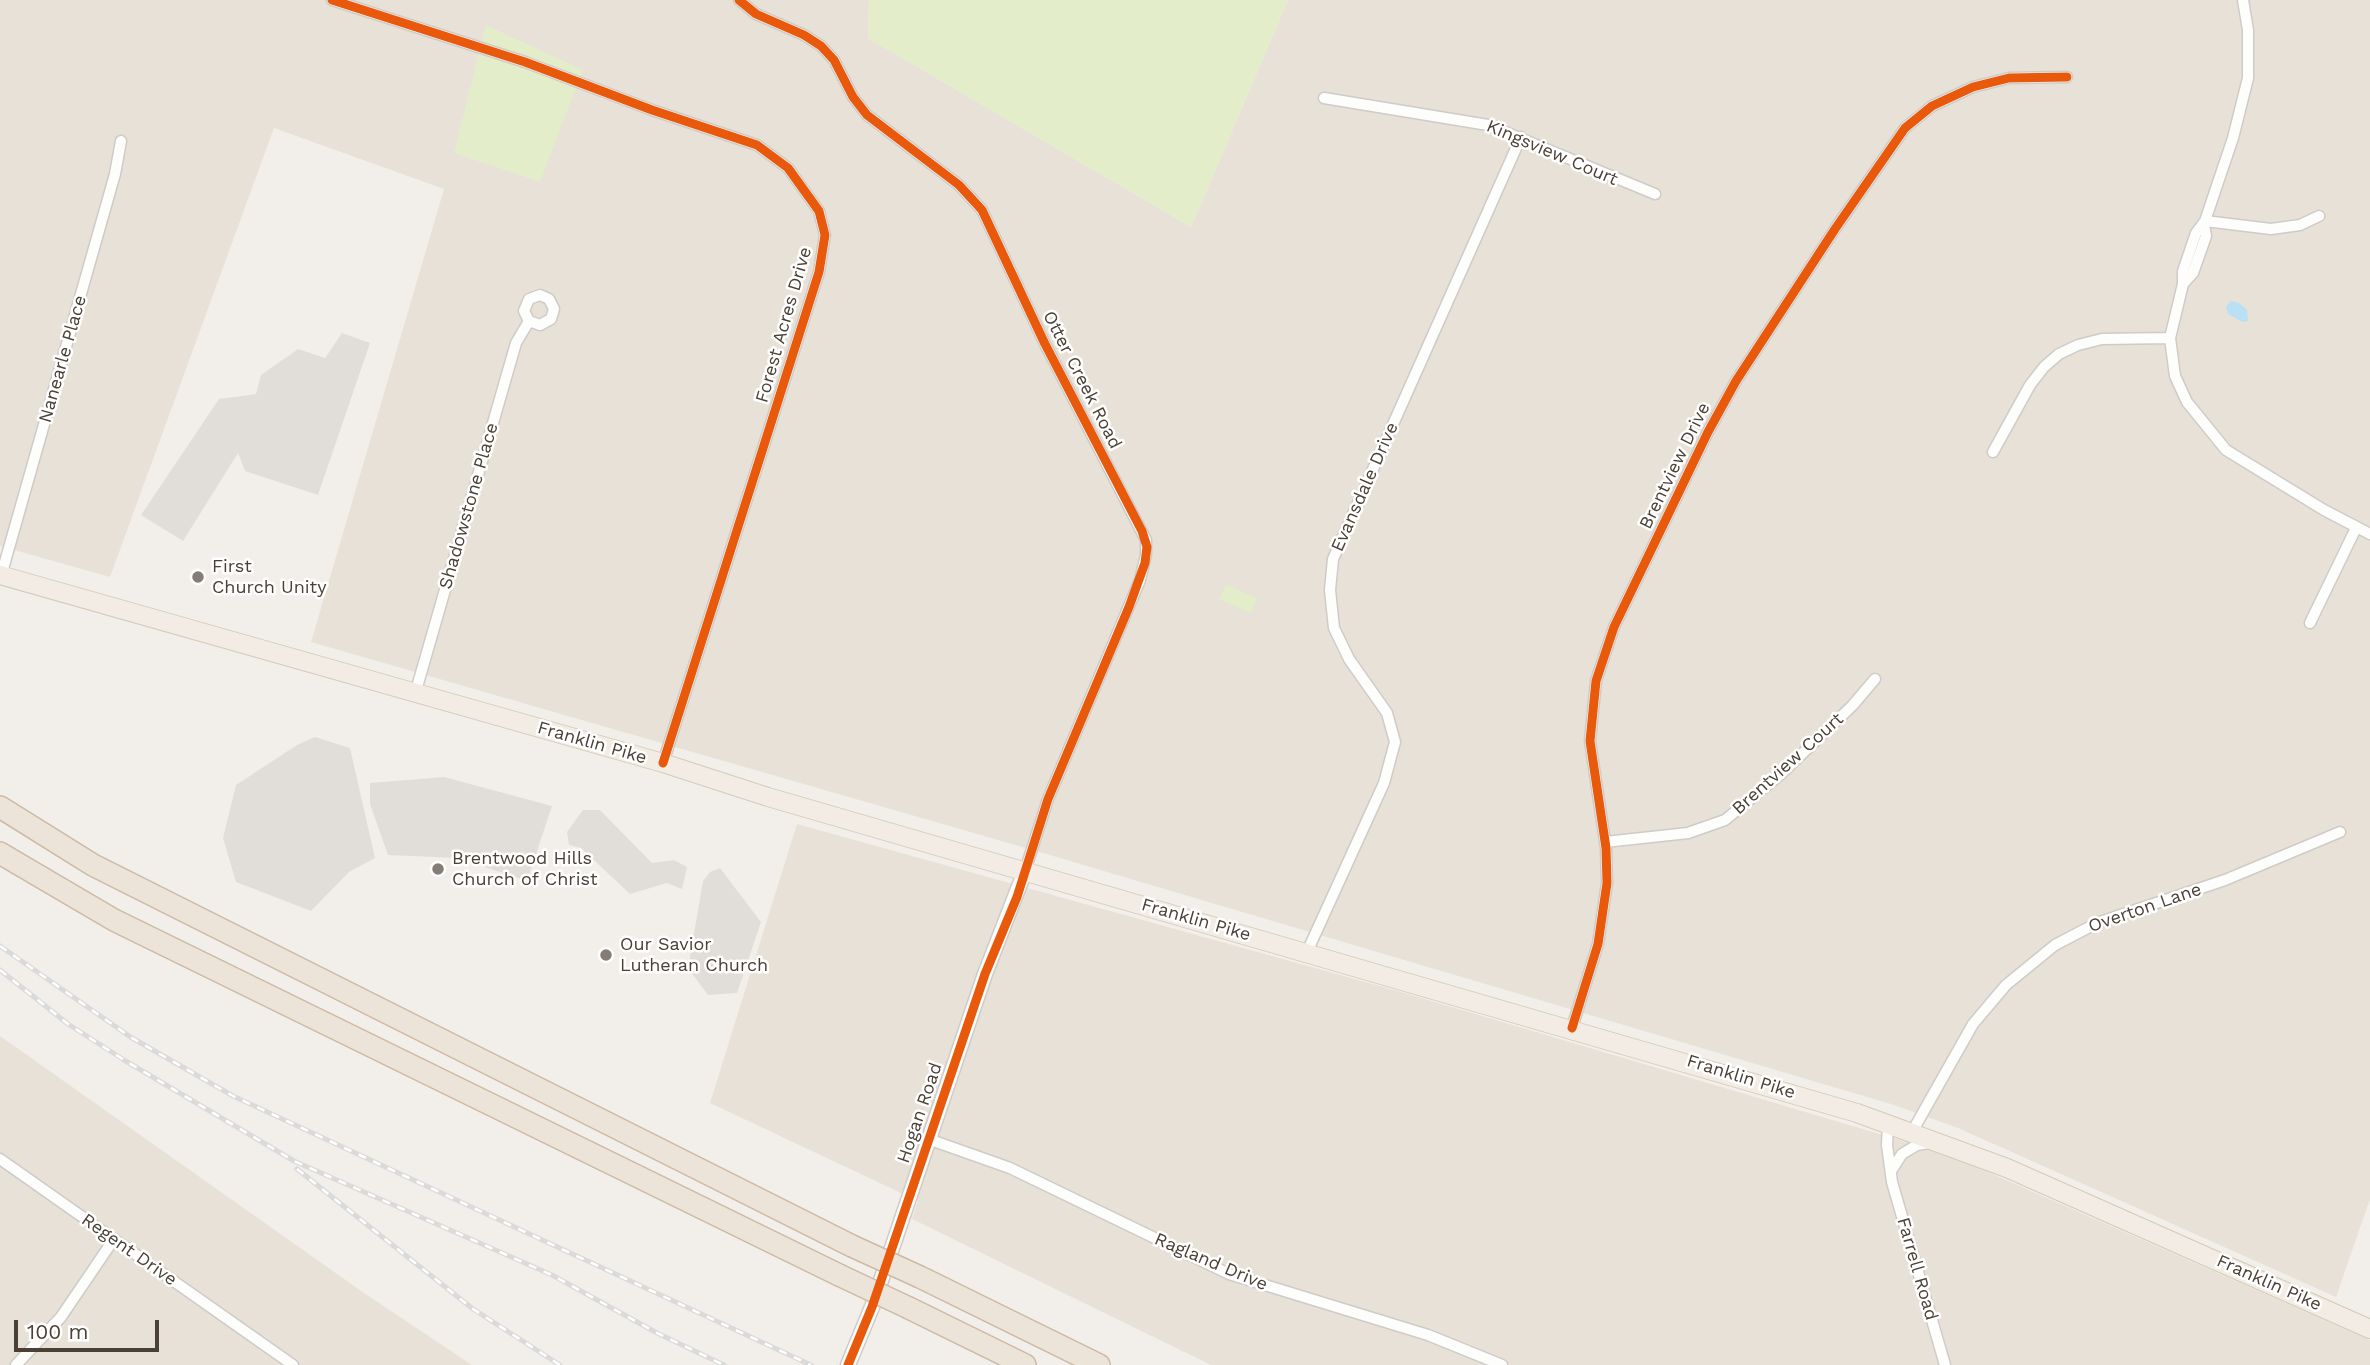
<!DOCTYPE html>
<style>
body{margin:0}
#map{position:relative;width:2370px;height:1365px;overflow:hidden;background:#f2efeb;font-family:"Work Sans",sans-serif}
canvas{display:block}
.scale{position:absolute;left:14px;top:1320px;width:145px;height:32px;box-sizing:border-box;border:4px solid #4a4036;border-top:0;padding-left:9px;font-size:21px;line-height:24px;white-space:nowrap;color:#4a4036;-webkit-text-stroke:5px #fff;paint-order:stroke}
</style>
<div id="map">
<canvas width="2370" height="1365"></canvas>
<div class="scale">100 m</div>
</div>
<script>
const context = document.querySelector('canvas').getContext('2d');
context.lineJoin = 'round';
function fillPath(path, color) { context.fillStyle = color; context.fill(path, 'evenodd'); }
const poly = rows => new Path2D(rows.map(r => 'M' + r).join(''));
function strokePath(path, color, width, dash) { context.strokeStyle = color; context.lineWidth = width; context.lineCap = dash ? 'butt' : 'round'; context.setLineDash(dash || []); context.stroke(path); }
function write(font, color, halo, rows, align = 'center') {
  context.font = font + ' "Work Sans",sans-serif'; context.lineWidth = 5; context.setLineDash([]); context.textBaseline = 'middle'; context.strokeStyle = halo; context.fillStyle = color; for (const [text, x, y, turn = 0] of rows) {
    context.save(); context.translate(x, y); context.rotate((+turn || 0) * Math.PI / 180); context.textAlign = isNaN(turn) ? turn : align; if (halo) context.strokeText(text, 0, 0); context.fillText(text, 0, 0); context.restore();
  }
}
fillPath(poly([
 [0,0,869,0,868,38,1191,227,1288,0,2370,0,2370,1199,2336,1297,1958,1128,1894,1105,1043,853,311,642,444,189,274,128,110,577,0,546],
 [797,824,1398,991,1947,1154,2370,1340,2370,1365,1211,1365,912,1219,918,1201,710,1103],
 [0,1036,364,1293,472,1365,0,1365]
]), '#e7e1d8');
fillPath(poly([
 [869,0,1288,0,1191,227,868,38],
 [486,25,583,70,540,182,454,153],
 [1226,584,1257,599,1251,613,1219,599]
]), '#e3edc9');
fillPath(poly([
 [342,333,370,343,318,495,245,471,238,453,183,541,141,515,219,399,256,394,261,375,298,349,325,358],
 [315,737,350,748,375,858,349,872,311,911,236,882,223,838,236,785,297,745],
 [444,777,552,806,527,881,458,858,388,855,370,804,370,783],
 [583,810,600,810,652,863,674,860,687,867,682,889,667,883,630,894,581,848,569,845,567,832],
 [720,868,761,922,737,993,708,995,688,968,703,881,710,872]
]), '#e1deda');
fillPath(poly([
 [2231,301,2239,303,2247,310,2248,321,2243,322,2228,314,2226,307]
]), '#b9e1f3');
const minor = poly([
 [332,0,525,62,652,110,757,145,788,168,819,211,825,235,819,272,663,763],
 [739,0,756,14,804,35,821,46,834,60,853,97,867,115,959,185,982,210,1045,344,1146,540,1146,555,1140,580,1048,799,1025,871],
 [2243,0,2248,30,2248,78,2233,138,2205,221,2196,233,2183,271,2183,284,2170,338,2175,376,2187,402,2226,450,2324,510,2370,534],
 [1324,98,1488,125,1655,194],
 [2205,221,2271,229,2300,225,2319,216],
 [2183,284,2193,273,2206,236,2204,225],
 [1993,452,2030,385,2044,367,2059,354,2078,345,2102,339,2170,338],
 [1,576,115,174,121,141],
 [2310,623,2356,528],
 [415,694,516,343,529,321,540,325,551,319,554,309,549,299,540,295,529,299,524,311,529,321],
 [1605,842,1688,833,1725,820,1781,774,1852,706,1875,679],
 [1307,952,1384,783,1395,742,1387,713,1349,659,1334,628,1330,590,1333,559,1521,137],
 [1572,1028,1598,944,1607,883,1606,848,1590,741,1596,681,1614,627,1708,432,1736,381,1835,229,1905,128,1932,106,1973,87,2009,78,2067,77],
 [1888,1124,1887,1145,1892,1182,1945,1365],
 [1912,1132,1973,1024,2006,985,2055,945,2097,923,2225,880,2340,832],
 [928,1139,1010,1168,1229,1274,1428,1335,1502,1365],
 [0,1159,293,1365],
 [1891,1171,1902,1154,1917,1145,1929,1143],
 [16,1365,61,1317,114,1239]
]);
const tertiary = poly([
 [848,1365,872,1307,985,974,1025,871]
]);
const primary = poly([
 [0,575,663,763,768,797,1857,1113,2007,1168,2370,1329]
]);
const motorway = poly([
 [0,807,93,865,852,1246],
 [0,853,114,920,839,1275],
 [920,1277,1099,1365],
 [909,1308,1025,1365]
]);
strokePath(minor, '#cfcbc7', 13);
strokePath(tertiary, '#cfcbc7', 17);
strokePath(primary, '#d6cab7', 20);
strokePath(motorway, '#ccbaa5', 24);
strokePath(minor, '#fdfdfc', 10);
strokePath(tertiary, '#fdfdfc', 14);
strokePath(primary, '#f2ece4', 18);
strokePath(motorway, '#ede4d9', 21);
const rail = poly([
 [0,946,132,1038,233,1096,811,1365],
 [0,970,68,1024,124,1060,294,1161,552,1275,657,1333,724,1365],
 [297,1169,473,1309,560,1365]
]);
strokePath(rail, '#dadad9', 5);
strokePath(rail, '#fff', 2.5, [8]);
const motorwayBridge = poly([
 [852,1246,920,1277],
 [839,1275,909,1308]
]);
strokePath(motorwayBridge, '#ccbaa5', 24, []);
strokePath(motorwayBridge, '#ede4d9', 21);
strokePath(poly([
 [332,0,525,62,652,110,757,145,788,168,819,211,825,235,819,272,663,763],
 [739,0,756,14,804,35,821,46,834,60,853,97,867,115,959,185,982,210,1045,344,1142,531,1147,547,1145,563,1129,607,1048,799,1017,897,985,974,872,1307,848,1365],
 [1572,1028,1598,944,1607,883,1606,848,1590,741,1596,681,1614,627,1708,432,1736,381,1835,229,1905,128,1932,106,1973,87,2009,78,2067,77]
]), '#e8590c', 9);
for (const [x, y, r, color] of [
 [198,577,7,"#857d75"],
 [438,869,7,"#857d75"],
 [606,955,7,"#857d75"]
]) { const dot = new Path2D(); dot.arc(x, y, r, 0, 2 * Math.PI); context.fillStyle = color; context.fill(dot); strokePath(dot, '#fff', 2.5); }
write('18px', '#4a4036', '#fff', [
 ["Kingsview Court",1552,153,23],
 ["Forest Acres Drive",784,325,-74],
 ["Nanearle Place",63,359,-74],
 ["Otter Creek Road",1082,380,63],
 ["Brentview Drive",1675,466,-64],
 ["Evansdale Drive",1365,487,-66],
 ["Shadowstone Place",469,506,-74],
 ["Franklin Pike",592,743,16],
 ["Brentview Court",1788,764,-42],
 ["Overton Lane",2145,908,-19],
 ["Franklin Pike",1196,920,16],
 ["Franklin Pike",1741,1077,17],
 ["Hogan Road",920,1113,-71],
 ["Regent Drive",129,1250,35],
 ["Ragland Drive",1211,1262,23],
 ["Farrell Road",1917,1269,74],
 ["Franklin Pike",2269,1283,24]
]);
write('18px', '#4a4036', '#fff', [
 ["First",212,567],
 ["Church Unity",212,588],
 ["Brentwood Hills",452,859],
 ["Church of Christ",452,880],
 ["Our Savior",620,945],
 ["Lutheran Church",620,966]
], 'left');
</script>
